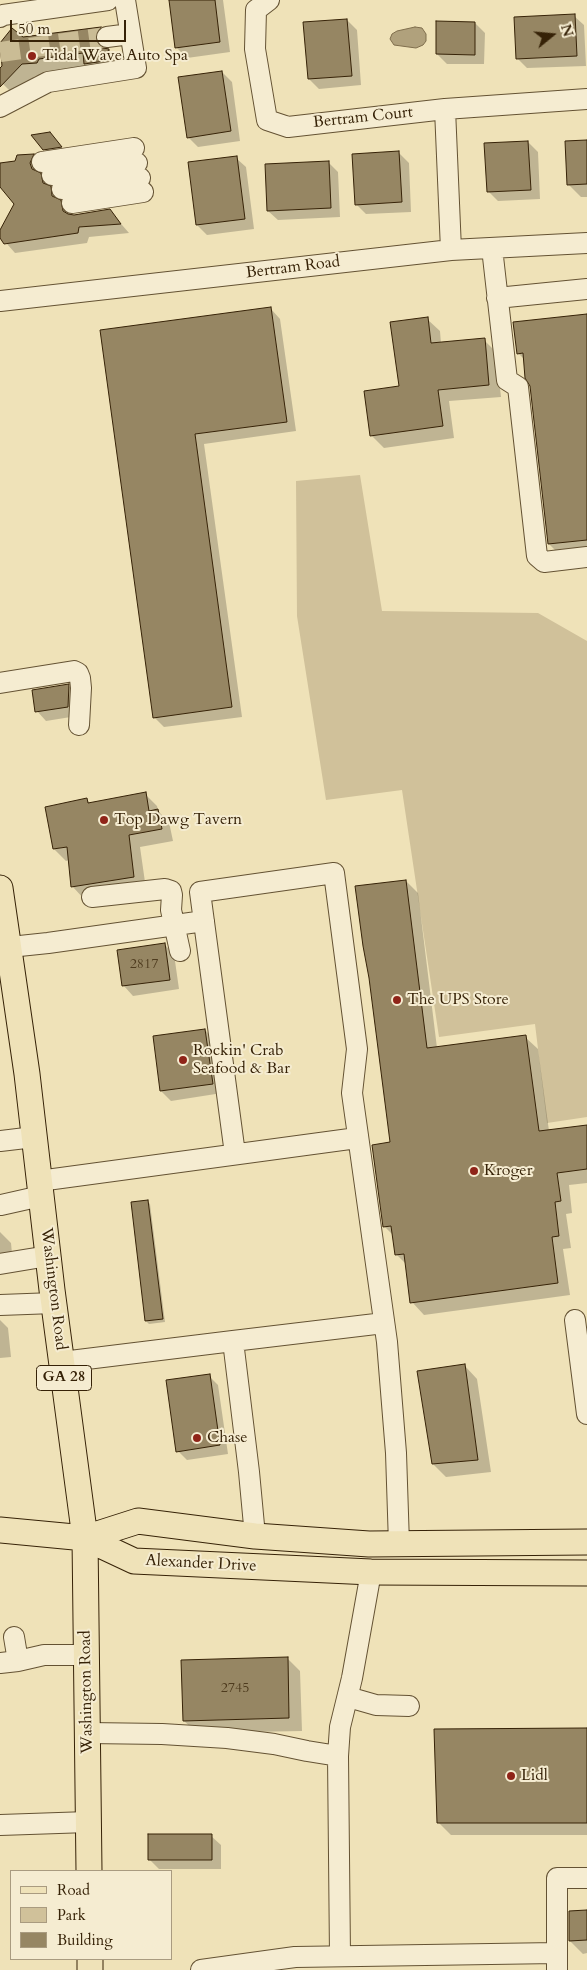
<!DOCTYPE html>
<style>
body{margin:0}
#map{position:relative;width:587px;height:1970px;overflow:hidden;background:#efe2b8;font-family:Cardo,serif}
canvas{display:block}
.legend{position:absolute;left:10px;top:1870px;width:162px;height:90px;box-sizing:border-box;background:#f5ecd1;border:1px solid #a99b80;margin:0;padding:6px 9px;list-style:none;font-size:15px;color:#362207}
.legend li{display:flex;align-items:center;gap:10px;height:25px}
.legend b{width:25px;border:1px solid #a99b80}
.north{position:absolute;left:527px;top:10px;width:50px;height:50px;-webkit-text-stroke:4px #f5ecd1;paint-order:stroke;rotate:73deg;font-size:14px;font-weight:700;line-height:20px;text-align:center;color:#362207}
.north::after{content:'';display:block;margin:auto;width:18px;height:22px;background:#362207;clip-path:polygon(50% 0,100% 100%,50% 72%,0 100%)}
.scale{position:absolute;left:10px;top:20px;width:116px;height:22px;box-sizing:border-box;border:2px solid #362207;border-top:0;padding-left:6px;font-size:15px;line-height:18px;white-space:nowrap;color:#362207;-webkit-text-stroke:4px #f5ecd1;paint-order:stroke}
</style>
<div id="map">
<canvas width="587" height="1970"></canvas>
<ul class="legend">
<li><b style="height:6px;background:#efe2b8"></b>Road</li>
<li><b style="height:14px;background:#d0c19a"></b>Park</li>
<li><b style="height:14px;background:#968663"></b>Building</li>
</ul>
<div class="north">N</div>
<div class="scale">50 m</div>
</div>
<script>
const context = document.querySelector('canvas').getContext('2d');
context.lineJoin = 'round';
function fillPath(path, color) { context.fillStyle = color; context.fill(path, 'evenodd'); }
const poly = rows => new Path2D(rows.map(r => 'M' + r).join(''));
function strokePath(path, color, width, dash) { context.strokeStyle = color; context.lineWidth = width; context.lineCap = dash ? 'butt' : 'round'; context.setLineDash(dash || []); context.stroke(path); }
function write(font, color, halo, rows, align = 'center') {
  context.font = font + ' Cardo,serif'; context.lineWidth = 4; context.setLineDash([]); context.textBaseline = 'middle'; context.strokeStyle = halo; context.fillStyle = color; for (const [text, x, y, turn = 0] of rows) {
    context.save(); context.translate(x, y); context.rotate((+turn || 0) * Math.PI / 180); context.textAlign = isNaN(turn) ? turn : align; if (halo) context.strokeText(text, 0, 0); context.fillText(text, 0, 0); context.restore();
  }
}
fillPath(poly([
 [360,475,382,611,538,613,587,641,587,1117,547,1123,535,1024,439,1037,402,790,326,800,297,616,296,481]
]), '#d0c19a');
const water = poly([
 [415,27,422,28,426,34,426,41,423,45,416,48,394,45,390,39,392,34,397,31,415,27]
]);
fillPath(water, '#b0a17c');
strokePath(water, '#7f6e4d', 1);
fillPath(poly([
 [170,0,223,0,230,52,187,58,177,48],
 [574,16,584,25,586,66,527,68,517,58],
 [347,20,357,30,361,85,319,89,309,79],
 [475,23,485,33,484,64,447,64,437,54],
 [101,28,113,41,109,45,108,50,121,63,35,76,16,97,0,81,0,70,23,38],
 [222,72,232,82,240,141,198,147,188,137],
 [53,136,63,150,47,152,44,149],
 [587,141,587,197,581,197,568,184],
 [528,142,538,152,540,199,498,201,488,191],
 [399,153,409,163,411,212,366,214,356,204],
 [33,155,43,165,39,174,60,198,61,203,70,212,71,216,109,210,129,233,89,237,87,243,15,253,0,236,0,232,16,204,0,185,0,164,16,162],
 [236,158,246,167,254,229,207,235,197,225],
 [328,162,338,172,340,217,278,220,268,211],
 [271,309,280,319,296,431,204,444,242,717,164,727,154,717,102,332],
 [587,316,587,554,562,557,549,544,531,385,525,360,518,353],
 [427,319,440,331,441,344,484,340,496,352,501,397,449,401,454,438,384,448,372,436,366,392,400,387],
 [68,685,78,695,77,716,46,721,37,711],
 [145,794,157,806,158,811,169,822,173,841,140,847,146,889,84,899,73,887,69,860,66,861,54,849,87,800,91,804],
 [406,881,418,893,437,1048,525,1037,538,1049,549,1131,587,1126,587,1183,569,1185,572,1213,566,1214,571,1248,563,1249,570,1295,424,1315,412,1302,406,1264,396,1254,394,1236,384,1226,392,1143],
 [164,944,174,954,179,989,133,996,124,986,119,951],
 [205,1030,215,1040,222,1093,171,1101,161,1091],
 [147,1201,150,1204,165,1322,149,1324,146,1321],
 [0,1232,11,1243,13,1264,0,1266],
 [0,1320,8,1328,11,1357,0,1358],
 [465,1366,477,1379,491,1472,446,1477,433,1464],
 [209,1376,218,1385,228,1454,187,1460,178,1451],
 [287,1658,300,1671,302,1731,197,1733,184,1721],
 [587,1730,587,1835,451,1835,438,1822],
 [211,1836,221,1845,221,1869,159,1869,149,1859],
 [587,1905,587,1953,583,1954,570,1941,587,1911]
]), '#0003');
const building = poly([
 [169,0,215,0,220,42,175,48,169,0],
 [575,14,577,56,516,59,514,17,575,14],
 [347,19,352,76,308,79,303,22,347,19],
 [436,21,475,22,475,55,436,54,436,21],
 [101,27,96,32,95,38,98,45,103,48,109,49,109,51,104,52,105,61,84,64,83,53,39,59,37,63,22,64,0,87,0,68,2,66,0,43,12,28,23,37,101,27],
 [222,71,231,131,187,138,178,77,222,71],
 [50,132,62,147,43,150,31,135,50,132],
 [587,140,587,184,567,185,565,141,587,140],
 [528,141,531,190,487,192,484,143,528,141],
 [399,151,402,202,355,205,352,154,399,151],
 [34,154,30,163,32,169,41,173,43,183,51,186,52,196,61,200,63,211,68,214,74,215,110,209,121,224,79,227,78,233,4,244,0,238,0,230,14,204,0,187,0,163,15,161,17,155,34,154],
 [237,156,245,219,196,225,188,162,237,156],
 [329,161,331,208,267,211,265,164,329,161],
 [271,307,287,422,195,434,232,707,153,718,100,330,271,307],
 [587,314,587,540,548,544,530,386,525,378,523,353,517,354,513,322,587,314],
 [428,317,431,343,485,338,489,385,438,390,443,426,370,436,364,391,399,386,390,322,428,317],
 [69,684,68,707,35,712,32,690,69,684],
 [146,792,149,811,158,809,162,829,129,835,134,877,71,887,67,847,53,849,45,807,87,798,88,803,146,792],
 [406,880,427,1048,526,1035,539,1131,587,1125,587,1169,557,1173,561,1201,555,1202,559,1236,552,1237,558,1283,410,1303,404,1254,395,1255,391,1226,383,1227,372,1145,390,1142,369,978,363,946,355,886,406,880],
 [165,943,170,980,122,986,117,950,165,943],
 [205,1029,213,1084,160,1091,153,1036,205,1029],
 [148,1200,163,1319,145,1321,131,1202,148,1200],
 [465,1364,478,1460,432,1464,417,1371,465,1364],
 [210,1374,220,1445,176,1452,166,1380,210,1374],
 [288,1657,289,1718,183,1721,181,1660,288,1657],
 [587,1728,587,1823,437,1823,434,1729,587,1728],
 [148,1834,212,1834,212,1860,148,1860,148,1834],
 [587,1910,587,1940,569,1941,569,1911,587,1910]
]);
fillPath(building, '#968663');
strokePath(building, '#362207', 1);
strokePath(poly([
 [0,52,107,37]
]), '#cabc95', 20, [20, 10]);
const minor = poly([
 [269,0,256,10,255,49,267,120,288,127,445,109,587,99],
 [0,17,3,15,108,0],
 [107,37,130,34],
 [0,107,48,82,136,68,125,0],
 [445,109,451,250],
 [42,162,134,148],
 [52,175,137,163],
 [62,189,140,178],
 [72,203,143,192],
 [492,248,507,380,518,387,537,556,544,562,587,557],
 [497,298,587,289],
 [0,301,451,250,587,243],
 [0,683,74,671,78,673,80,678,81,688,79,725],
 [92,897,165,889,171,891,172,895,171,910,180,951],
 [0,948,48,943,204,921],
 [0,1141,34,1137],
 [235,1154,200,892,334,873,357,1049,352,1093,387,1342,396,1453,399,1544],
 [39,1181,357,1138],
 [1,1205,41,1196],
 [0,1264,48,1256],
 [0,1305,54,1303],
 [575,1320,587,1414],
 [62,1362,233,1341],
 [255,1536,249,1472,233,1341,384,1323],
 [14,1637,18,1661,44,1655,87,1655],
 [0,1663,18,1661],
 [348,1697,376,1705,409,1706],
 [88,1733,162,1734,227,1738,274,1744,307,1751,338,1756],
 [0,1825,88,1822],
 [340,1956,338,1756,340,1727,352,1678,371,1572],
 [201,1970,295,1957,556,1953],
 [557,1970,557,1878,587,1878]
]);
const major = poly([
 [0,888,27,1074,52,1290,85,1538,89,1871],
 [0,1530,85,1538,134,1561,371,1572,587,1573],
 [85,1538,138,1521,255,1536,369,1544,587,1542],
 [90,1970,90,1959]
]);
strokePath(minor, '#645233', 22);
strokePath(major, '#362207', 27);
strokePath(minor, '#f5ecd1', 20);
strokePath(major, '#efe2b8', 25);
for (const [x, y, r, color] of [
 [32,56,5,"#8f2418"],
 [104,820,5,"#8f2418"],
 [397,1000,5,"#8f2418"],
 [183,1060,5,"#8f2418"],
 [474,1171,5,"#8f2418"],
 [197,1438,5,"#8f2418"],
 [511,1776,5,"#8f2418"]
]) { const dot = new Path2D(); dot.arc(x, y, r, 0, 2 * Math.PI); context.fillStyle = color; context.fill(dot); strokePath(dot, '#f5ecd1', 2); }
write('14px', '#4e3b1e', null, [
 ["2817",144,965],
 ["2745",235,1689]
]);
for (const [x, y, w] of [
 [64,1378,55]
]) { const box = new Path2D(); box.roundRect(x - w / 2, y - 12.5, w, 25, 4); context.fillStyle = '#f5ecd1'; context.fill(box); strokePath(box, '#362207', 1); }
write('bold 15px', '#362207', null, [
 ["GA 28",64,1378]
]);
write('16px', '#362207', '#f5ecd1', [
 ["Tidal Wave Auto Spa",42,56],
 ["Top Dawg Tavern",114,820],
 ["The UPS Store",407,1000],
 ["Rockin' Crab",193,1051],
 ["Seafood & Bar",193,1069],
 ["Kroger",484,1171],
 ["Chase",207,1438],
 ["Lidl",521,1776]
], 'left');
write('16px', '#362207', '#f5ecd1', [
 ["Bertram Court",363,118,-6],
 ["Bertram Road",293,268,-7],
 ["Washington Road",53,1289,83],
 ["Alexander Drive",201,1564,3],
 ["Washington Road",87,1692,-91]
]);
</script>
